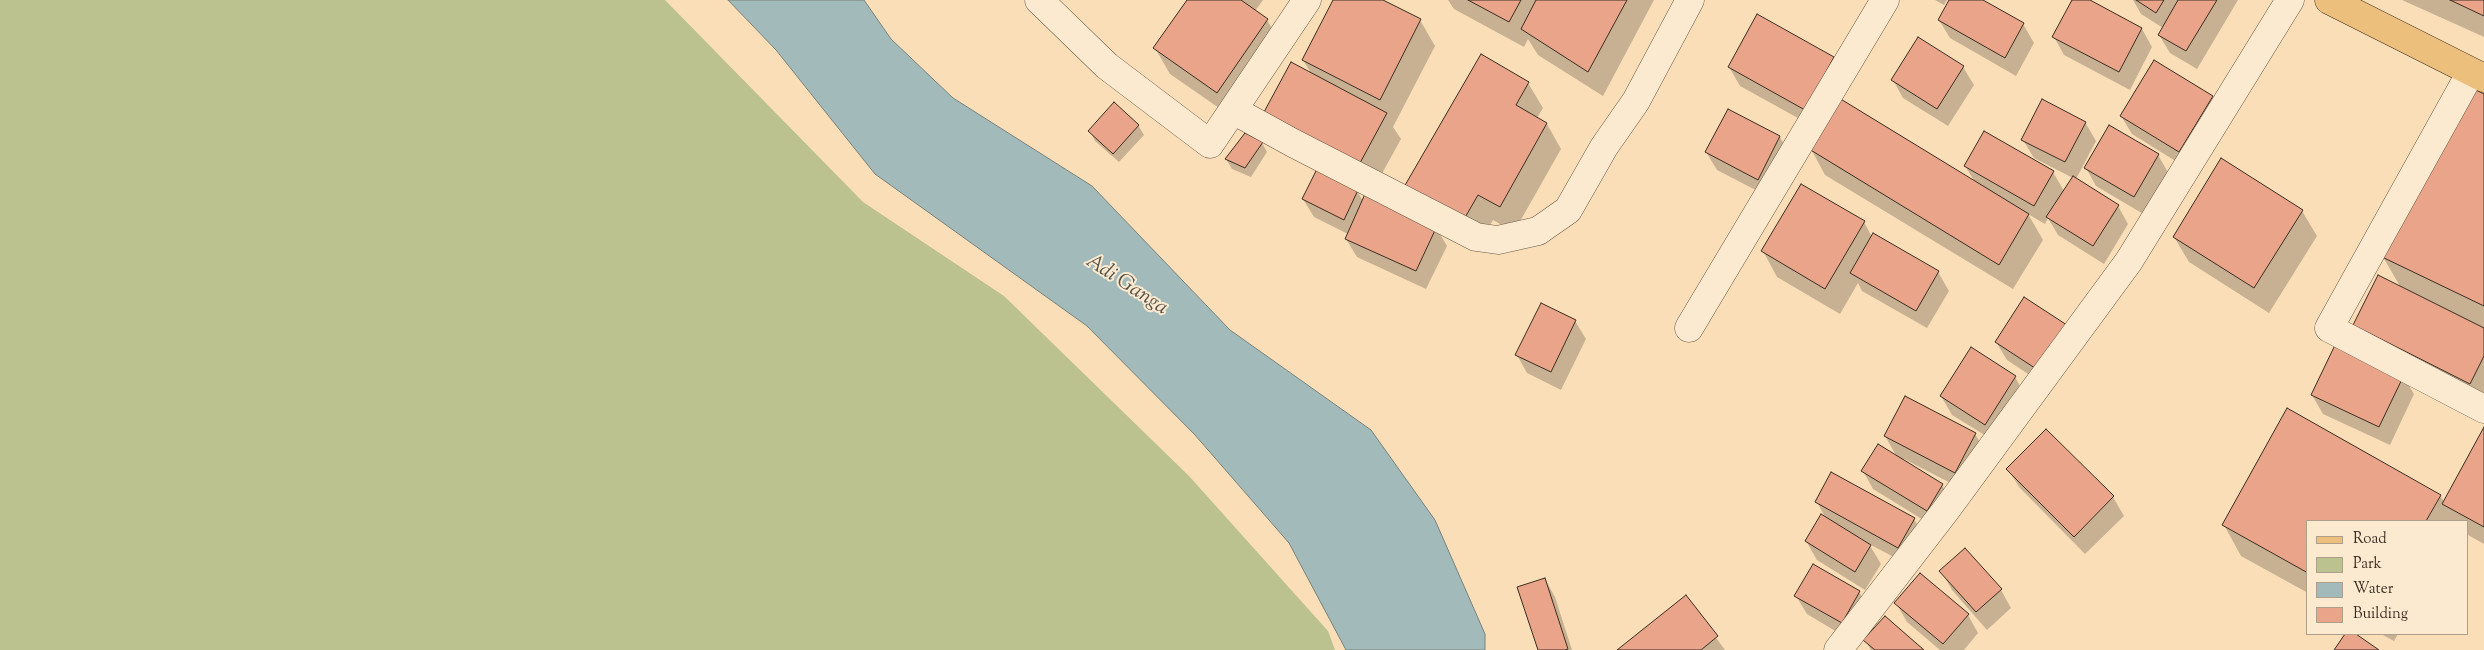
<!DOCTYPE html>
<style>
body{margin:0}
#map{position:relative;width:2484px;height:650px;overflow:hidden;background:#fadeb7;font-family:"Sorts Mill Goudy",serif}
canvas{display:block}
.legend{position:absolute;left:2306px;top:520px;width:162px;height:115px;box-sizing:border-box;background:#fcead0;border:1px solid #ae9f8a;margin:0;padding:6px 9px;list-style:none;font-size:15px;color:#3a2e22}
.legend li{display:flex;align-items:center;gap:10px;height:25px}
.legend b{width:25px;border:1px solid #ae9f8a}
</style>
<div id="map">
<canvas width="2484" height="650"></canvas>
<ul class="legend">
<li><b style="height:6px;background:#edbf7c"></b>Road</li>
<li><b style="height:14px;background:#bbc290"></b>Park</li>
<li><b style="height:14px;background:#a2bab9"></b>Water</li>
<li><b style="height:14px;background:#eaa489"></b>Building</li>
</ul>
</div>
<script>
const context = document.querySelector('canvas').getContext('2d');
context.lineJoin = 'round';
function fillPath(path, color) { context.fillStyle = color; context.fill(path, 'evenodd'); }
const poly = rows => new Path2D(rows.map(r => 'M' + r).join(''));
function strokePath(path, color, width, dash) { context.strokeStyle = color; context.lineWidth = width; context.lineCap = dash ? 'butt' : 'round'; context.setLineDash(dash || []); context.stroke(path); }
function write(font, color, halo, rows, align = 'center') {
  context.font = font + ' "Sorts Mill Goudy",serif'; context.lineWidth = 4; context.setLineDash([]); context.textBaseline = 'middle'; context.strokeStyle = halo; context.fillStyle = color; for (const [text, x, y, turn = 0] of rows) {
    context.save(); context.translate(x, y); context.rotate((+turn || 0) * Math.PI / 180); context.textAlign = isNaN(turn) ? turn : align; if (halo) context.strokeText(text, 0, 0); context.fillText(text, 0, 0); context.restore();
  }
}
fillPath(poly([
 [0,0,665,0,863,202,1004,296,1189,476,1328,631,1335,650,0,650]
]), '#bbc290');
const water = poly([
 [728,0,864,0,891,39,953,98,1092,186,1230,330,1371,430,1435,520,1485,634,1485,650,1346,650,1289,543,1195,435,1087,326,875,174,776,50,728,0]
]);
fillPath(water, '#a2bab9');
strokePath(water, '#78827d', 1);
fillPath(poly([
 [1189,0,1263,0,1255,11,1267,20,1282,45,1232,117,1170,74,1155,48],
 [1334,0,1381,0,1420,20,1435,46,1393,127,1401,139,1374,188,1280,138,1312,75,1303,60],
 [1448,0,1654,0,1603,96,1538,55,1528,39,1524,47,1454,9],
 [1935,0,1947,0,1944,5],
 [1950,0,1981,0,2023,24,2034,43,2016,76,1950,38,1939,20],
 [2073,0,2087,0,2142,29,2152,47,2130,90,2064,55,2054,37],
 [2133,0,2238,0,2197,69,2170,53,2159,35,2163,28,2141,14],
 [2402,0,2484,0,2484,37],
 [1833,58,1844,76,1816,128,1740,86,1729,67],
 [1963,67,1974,85,1948,126,1903,98,1893,80],
 [1528,83,1543,108,1537,118,1547,124,1561,149,1514,232,1493,220,1478,245,1420,212],
 [2484,95,2484,408,2369,351,2354,325,2401,288,2383,257],
 [2212,97,2222,116,2190,170,2132,134,2121,116],
 [1728,110,1780,137,1790,156,1769,197,1717,170,1706,152],
 [2085,122,2096,141,2076,179,2118,206,2128,224,2104,264,2058,235,2048,218,2045,224,2028,214,2043,240,2013,289,1825,175,1811,149,1975,182,1965,166,1984,133,2053,172,2064,191,2073,178,2034,158,2023,140],
 [1138,125,1144,135,1119,162,1095,141,1090,131],
 [1262,143,1267,152,1251,177,1232,169,1226,159],
 [2158,155,2169,174,2145,215,2096,186,2086,168],
 [1357,191,1363,201,1436,227,1447,246,1426,289,1357,257,1346,239,1348,234,1314,217,1303,199],
 [2302,211,2317,236,2269,313,2189,262,2174,237],
 [1864,222,1872,237,1873,235,1938,272,1949,291,1927,328,1862,291,1858,283,1840,314,1777,277,1763,251],
 [1575,321,1586,339,1561,390,1527,373,1517,355],
 [1996,342,2080,347,2052,390,2007,360],
 [2403,376,2414,394,2390,445,2323,414,2312,395],
 [2015,377,2025,395,1996,442,1952,415,1941,396],
 [2484,429,2484,544,2468,535,2468,521,2308,521,2308,593,2241,556,2224,525,2440,495,2444,502],
 [2046,430,2113,497,2124,516,2085,554,2019,487,2008,469],
 [1975,434,1986,452,1966,491,1904,459,1903,461,1942,485,1953,504,1938,529,1873,489,1863,471,1897,457,1885,436],
 [1817,502,1914,519,1925,537,1909,565,1869,544,1881,564,1865,590,1817,560,1806,541,1826,519],
 [1941,571,2001,590,2011,608,1987,630,1952,590],
 [1545,579,1555,597,1572,650,1539,650],
 [1859,592,1870,610,1852,641,1807,614,1796,596],
 [1686,597,1725,650,1619,650],
 [1896,603,1968,615,1978,633,1964,650,1940,650,1907,622],
 [2381,634,2398,634,2394,641],
 [1865,640,1922,650,1871,650]
]), '#0003');
const building = poly([
 [1187,0,1241,0,1268,19,1217,93,1153,48,1187,0],
 [1333,0,1383,0,1421,19,1380,100,1302,60,1333,0],
 [1468,0,1521,0,1509,22,1468,0],
 [1536,0,1627,0,1588,72,1521,29,1536,0],
 [1949,0,1983,0,2024,23,2005,58,1938,20,1949,0],
 [2072,0,2090,0,2142,28,2119,72,2052,37,2072,0],
 [2136,0,2164,0,2156,13,2136,0],
 [2178,0,2217,0,2186,51,2158,35,2178,0],
 [2450,0,2484,0,2484,16,2450,0],
 [1757,14,1834,57,1805,110,1728,67,1757,14],
 [1918,37,1964,66,1937,109,1891,80,1918,37],
 [1481,54,1529,82,1516,105,1547,123,1500,207,1478,195,1463,221,1404,187,1481,54],
 [2154,60,2213,96,2179,152,2120,116,2154,60],
 [1291,62,1387,113,1360,163,1264,112,1291,62],
 [2476,90,2484,94,2484,306,2382,257,2476,90],
 [1839,98,2029,214,1999,265,1809,149,1839,98],
 [2042,99,2086,122,2065,162,2021,140,2042,99],
 [1114,102,1139,125,1113,154,1088,131,1114,102],
 [1728,109,1780,136,1758,180,1705,152,1728,109],
 [2109,125,2159,154,2134,197,2084,168,2109,125],
 [1984,131,2054,171,2034,206,1964,166,1984,131],
 [1245,133,1263,142,1245,168,1225,159,1245,133],
 [2221,158,2303,210,2254,288,2173,237,2221,158],
 [1317,169,1358,190,1344,220,1302,199,1317,169],
 [2073,176,2119,205,2093,246,2046,217,2073,176],
 [1801,184,1865,221,1825,289,1761,251,1801,184],
 [1365,194,1437,226,1416,271,1345,239,1365,194],
 [1873,233,1939,271,1916,311,1850,273,1873,233],
 [2378,275,2484,328,2484,356,2470,384,2353,325,2378,275],
 [2024,297,2070,327,2041,372,1995,342,2024,297],
 [1541,303,1576,320,1551,372,1515,355,1541,303],
 [2336,343,2404,375,2379,427,2311,395,2336,343],
 [1971,347,2016,376,1985,425,1940,396,1971,347],
 [1905,396,1976,433,1955,473,1884,436,1905,396],
 [2287,408,2441,495,2426,521,2308,521,2308,573,2222,525,2287,408],
 [2484,427,2484,527,2442,504,2484,427],
 [2046,429,2114,496,2074,537,2006,469,2046,429],
 [1878,444,1943,484,1927,511,1861,471,1878,444],
 [1831,472,1915,518,1898,548,1815,502,1831,472],
 [1821,514,1871,545,1855,572,1805,541,1821,514],
 [1965,548,2002,589,1976,612,1939,571,1965,548],
 [1813,564,1860,591,1842,623,1794,596,1813,564],
 [1920,573,1969,614,1943,644,1894,603,1920,573],
 [1545,578,1568,649,1565,650,1538,650,1517,587,1545,578],
 [1686,595,1718,636,1701,650,1617,650,1686,595],
 [1885,616,1924,650,1875,650,1863,640,1885,616],
 [2345,634,2356,634,2379,650,2334,650,2345,634]
]);
fillPath(building, '#eaa489');
strokePath(building, '#3a2e22', 1);
const minor = poly([
 [1039,0,1107,66,1210,144,1307,0],
 [2471,72,2329,328,2484,409],
 [1233,110,1293,143,1476,237,1498,240,1538,231,1568,210,1604,147,1636,101,1690,0],
 [1689,328,1885,0],
 [1838,650,1946,510,2129,261,2290,0]
]);
const major = poly([
 [2329,0,2484,78]
]);
strokePath(minor, '#6a5a47', 29);
strokePath(major, '#3a2e22', 29);
strokePath(minor, '#fcead0', 28);
strokePath(major, '#edbf7c', 28);
write('italic 21px', '#545148', '#fcead0', [
 ["Adi Ganga",1126,286,33]
]);
</script>
